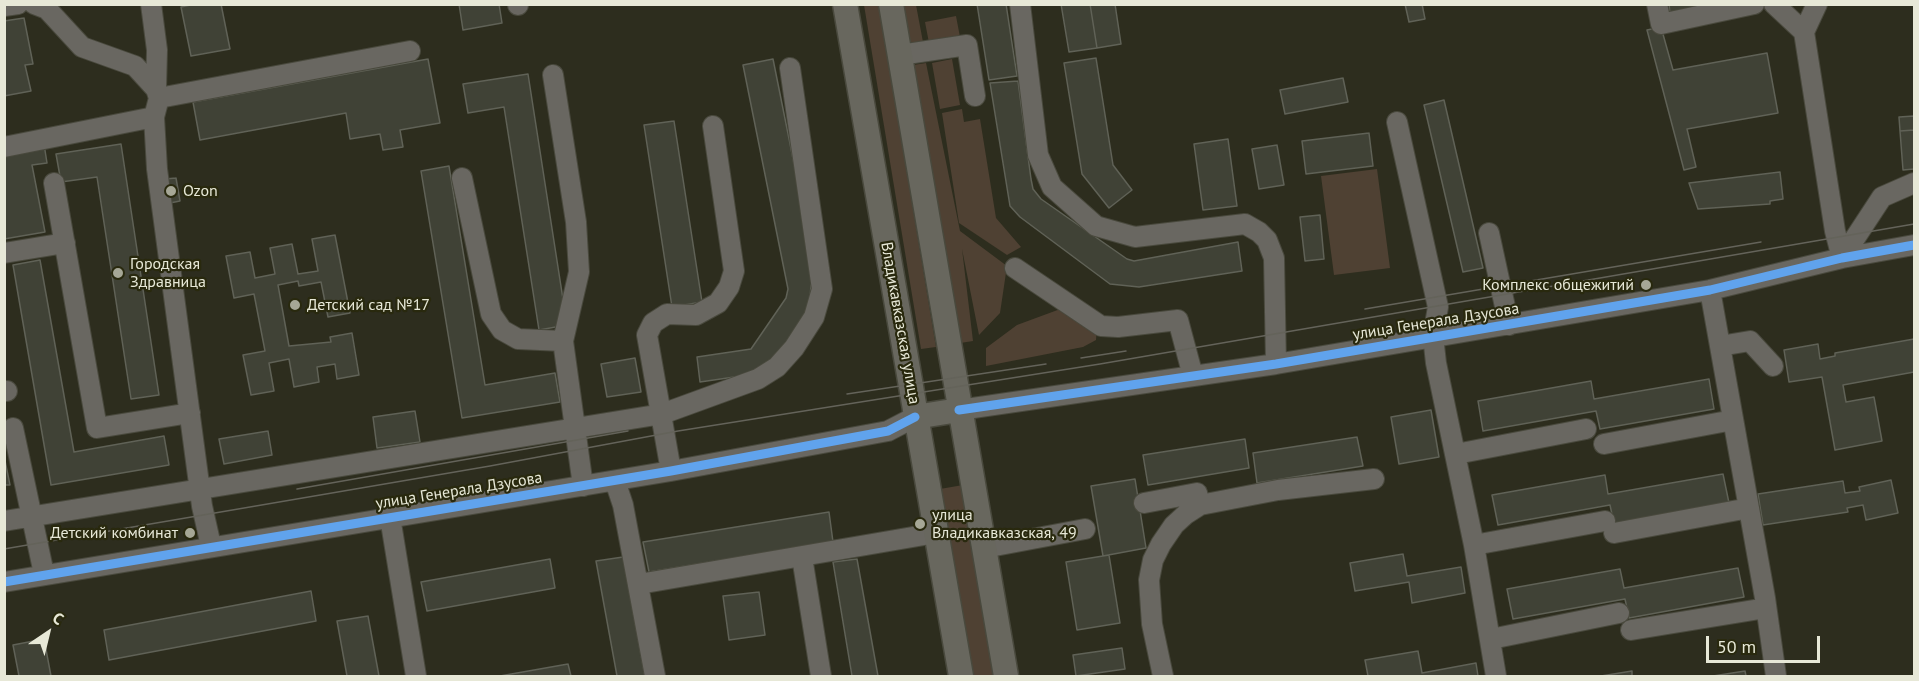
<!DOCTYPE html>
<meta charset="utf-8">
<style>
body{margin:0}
#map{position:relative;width:1919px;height:681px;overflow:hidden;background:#2d2d1e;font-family:"PT Sans",sans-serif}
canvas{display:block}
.frame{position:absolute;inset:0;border:6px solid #e7e8d7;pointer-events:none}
.north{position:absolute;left:18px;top:603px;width:60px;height:60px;-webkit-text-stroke:4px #29290e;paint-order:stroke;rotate:35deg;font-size:16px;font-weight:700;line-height:24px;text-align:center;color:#e7e8d7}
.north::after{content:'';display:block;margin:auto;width:21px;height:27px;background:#e7e8d7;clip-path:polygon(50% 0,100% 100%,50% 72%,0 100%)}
.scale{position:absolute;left:1706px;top:636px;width:114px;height:27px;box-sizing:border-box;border:3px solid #e7e8d7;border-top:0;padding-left:8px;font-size:18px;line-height:21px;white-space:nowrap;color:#e7e8d7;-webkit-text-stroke:4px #29290e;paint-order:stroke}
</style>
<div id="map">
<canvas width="1919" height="681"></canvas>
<div class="frame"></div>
<div class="north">С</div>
<div class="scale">50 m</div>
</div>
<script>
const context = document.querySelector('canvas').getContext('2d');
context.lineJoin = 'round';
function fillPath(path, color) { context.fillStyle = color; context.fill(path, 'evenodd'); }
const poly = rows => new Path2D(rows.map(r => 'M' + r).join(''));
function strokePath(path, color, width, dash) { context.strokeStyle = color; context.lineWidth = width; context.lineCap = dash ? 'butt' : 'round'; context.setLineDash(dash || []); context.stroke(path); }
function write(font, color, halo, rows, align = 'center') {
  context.font = font + ' "PT Sans",sans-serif'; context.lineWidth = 4.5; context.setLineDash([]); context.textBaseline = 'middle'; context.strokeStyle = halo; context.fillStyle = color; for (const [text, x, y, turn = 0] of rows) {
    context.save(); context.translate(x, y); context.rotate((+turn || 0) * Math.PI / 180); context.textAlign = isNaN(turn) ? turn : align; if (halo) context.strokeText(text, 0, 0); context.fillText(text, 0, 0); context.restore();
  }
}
fillPath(poly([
 [864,5,879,5,936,347,921,349],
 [900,5,916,5,923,42,907,45],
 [956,16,960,37,929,43,925,22],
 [952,59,960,105,940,109,932,63],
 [926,63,960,231,1007,266,1000,313,979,335,962,249,973,341,954,344,907,66],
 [962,109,964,122,980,119,996,218,1021,247,1007,255,959,223,942,113],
 [1377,169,1390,268,1334,275,1321,176],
 [1063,308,1097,327,1096,340,1083,347,986,366,986,348,1017,325],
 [963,485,996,676,973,676,940,489]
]), '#4f4133');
const building = poly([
 [195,4,221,4,230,49,191,56,181,7,195,4],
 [459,4,499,4,502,23,463,30,459,4],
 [977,4,1006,4,1017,76,989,80,977,4],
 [1061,4,1090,4,1097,48,1069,52,1061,4],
 [1090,4,1115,4,1121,44,1097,48,1090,4],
 [1405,4,1422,4,1425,19,1409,22,1405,4],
 [1669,4,1716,4,1670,14,1669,4],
 [24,18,33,64,25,65,31,91,4,96,4,21,24,18],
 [1661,27,1673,70,1767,53,1778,113,1687,129,1696,167,1684,170,1647,30,1661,27],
 [1096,58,1113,165,1132,190,1109,208,1082,174,1064,63,1096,58],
 [428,59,440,123,400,130,403,147,383,150,380,134,350,139,346,113,200,140,193,102,428,59],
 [773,59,818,283,811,285,809,313,775,359,754,370,755,374,700,382,697,357,751,349,786,298,788,289,743,65,773,59],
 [528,74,567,325,539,330,504,107,468,113,463,84,528,74],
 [1343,78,1348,102,1285,114,1280,90,1343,78],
 [1018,81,1031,179,1033,189,1041,199,1127,259,1134,261,1238,242,1242,271,1139,287,1110,284,1020,217,1010,206,990,83,1018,81],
 [1444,100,1483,268,1463,272,1424,105,1444,100],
 [1914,116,1914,130,1900,131,1899,117,1914,116],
 [674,121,702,302,672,307,644,125,674,121],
 [1914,130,1914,169,1903,170,1900,131,1914,130],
 [1369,133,1373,166,1306,174,1302,141,1369,133],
 [1228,139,1237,206,1203,210,1194,144,1228,139],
 [44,144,47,163,32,165,45,232,4,239,4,151,44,144],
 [121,144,159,395,131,399,97,177,61,182,56,154,121,144],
 [1277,145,1284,185,1259,189,1252,149,1277,145],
 [449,166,485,385,555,373,560,402,462,418,421,171,449,166],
 [1780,172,1783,199,1770,201,1770,204,1698,209,1689,183,1780,172],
 [176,178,180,201,170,203,165,179,176,178],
 [1320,215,1324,259,1305,261,1300,217,1320,215],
 [335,235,350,313,328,317,321,282,299,286,298,281,278,285,289,346,331,342,330,337,352,333,359,375,337,379,335,364,317,367,319,382,294,387,289,359,269,363,274,391,251,395,243,355,265,351,254,294,234,298,226,256,250,252,255,278,275,274,270,248,292,244,298,274,318,271,312,239,335,235],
 [40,260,74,452,164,436,169,465,51,485,13,265,40,260],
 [1914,339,1914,372,1843,385,1846,402,1874,397,1882,441,1835,450,1822,377,1789,382,1784,350,1818,344,1820,359,1835,356,1835,353,1914,339],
 [635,358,641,392,607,397,601,364,635,358],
 [1709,379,1714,409,1600,429,1596,411,1483,431,1478,401,1591,381,1594,399,1709,379],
 [1431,410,1439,457,1399,464,1391,417,1431,410],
 [415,411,420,442,377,448,373,417,415,411],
 [268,431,272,455,224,464,219,439,268,431],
 [1357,437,1363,466,1257,483,1253,453,1357,437],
 [1245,439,1249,468,1148,485,1143,455,1245,439],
 [4,456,10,485,4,485,4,456],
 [1723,474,1729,503,1614,524,1610,505,1498,525,1492,495,1605,475,1608,494,1723,474],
 [1135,479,1146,548,1103,556,1091,486,1135,479],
 [1891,480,1898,513,1866,520,1863,505,1847,508,1848,512,1763,525,1758,494,1843,481,1845,493,1860,491,1859,487,1891,480],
 [829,512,833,542,649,572,643,542,829,512],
 [1403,554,1407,576,1461,567,1465,593,1412,603,1409,582,1355,591,1350,563,1403,554],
 [1109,555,1120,623,1077,630,1066,562,1109,555],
 [623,557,645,676,617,676,596,561,623,557],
 [550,559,555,588,427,611,421,582,550,559],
 [857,559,878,676,852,676,833,562,857,559],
 [1738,568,1744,597,1629,618,1625,599,1513,619,1507,589,1620,569,1624,588,1738,568],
 [311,591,316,621,109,660,104,630,311,591],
 [759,592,765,635,729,640,723,596,759,592],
 [368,616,379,676,347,676,337,621,368,616],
 [44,639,51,676,19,676,13,645,44,639],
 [1122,648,1125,669,1076,676,1073,655,1122,648],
 [1418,651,1422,673,1476,663,1478,676,1368,676,1365,660,1418,651],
 [568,664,571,676,500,676,568,664],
 [1632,671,1632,676,1601,676,1632,671],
 [1745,671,1746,676,1713,676,1745,671]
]);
fillPath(building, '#404236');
strokePath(building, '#606257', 1.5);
const minor = poly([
 [34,4,47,9,82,47,135,66,156,89],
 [151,4,157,50,156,89,159,98,154,117,157,169,202,506,211,546],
 [1020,4,1038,155,1052,187,1096,226,1135,237,1245,224,1259,232,1267,240,1274,258,1276,364],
 [1657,4,1661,24,1754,4],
 [1774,4,1804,32],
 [1817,4,1804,32,1835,231,1842,258],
 [518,5,518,4],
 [4,6,18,4],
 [900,55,967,45,975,96],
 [553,75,576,222,579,272,563,341],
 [159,98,410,51],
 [1397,122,1438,307,1433,336,1436,363,1474,545,1496,676],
 [4,147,154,117],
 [462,178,491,314,502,330,518,339,563,341,583,486],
 [54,183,97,428,190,413],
 [1489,233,1509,325],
 [4,253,65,243],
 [1842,258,1882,197,1914,183],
 [1015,268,1101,326,1118,327,1178,320,1193,376],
 [1710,290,1765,598,1776,676],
 [1720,346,1750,341,1773,366],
 [4,391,7,391],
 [959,410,1276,364,1710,290,1842,258,1914,245],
 [13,428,44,574],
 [1604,444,1733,420],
 [1456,454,1586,429],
 [671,471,647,335,653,323,667,314,696,315,718,303,729,287,734,271,713,126],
 [615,481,623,505,655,676],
 [1144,503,1197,493,1200,505],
 [390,517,416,676],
 [4,521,662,414,758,379,777,367,794,348,814,317,822,289,790,68],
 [1614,533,1749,508],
 [1474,545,1605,521],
 [984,548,1085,529],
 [802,557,821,676],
 [4,582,671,471,888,431,915,417],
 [639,584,936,533],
 [1631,630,1766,608],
 [1491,639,1619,613],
 [1163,676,1152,624,1149,580,1153,560,1161,544,1174,525,1186,514,1200,505,1278,490,1374,479]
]);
const major = poly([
 [845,4,961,676],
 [891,4,1006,676],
 [915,417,959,410]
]);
strokePath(minor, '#49493d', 22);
strokePath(major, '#49493d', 27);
strokePath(minor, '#696761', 20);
strokePath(major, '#68675e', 24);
strokePath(poly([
 [1365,309,1761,242],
 [1081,358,1126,351],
 [847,394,1046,364],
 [297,489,628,431],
 [4,549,490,466,678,431,1100,364,1914,224]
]), '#64635a', 1.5);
strokePath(poly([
 [959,410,1276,364,1710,290,1842,258,1914,245],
 [4,582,671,471,888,431,915,417]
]), '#60a3ed', 9);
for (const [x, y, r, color] of [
 [171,191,6,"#a6a796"],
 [118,273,6,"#a6a796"],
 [1646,285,6,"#a6a796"],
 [295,305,6,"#a6a796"],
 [920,524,6,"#a6a796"],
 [190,533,6,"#a6a796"]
]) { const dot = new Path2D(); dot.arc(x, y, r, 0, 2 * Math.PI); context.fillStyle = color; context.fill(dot); strokePath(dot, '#29290e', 2); }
write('16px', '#e7e8d7', '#29290e', [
 ["Ozon",183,191],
 ["Городская",130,264],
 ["Здравница",130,282],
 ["Комплекс общежитий",1634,285,"right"],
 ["Детский сад №17",307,305],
 ["улица",932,515],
 ["Владикавказская, 49",932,533],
 ["Детский комбинат",178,533,"right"]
], 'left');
write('16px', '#e7e8d7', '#29290e', [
 ["улица Генерала Дзусова",1436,322,-9],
 ["Владикавказская улица",900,323,80],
 ["улица Генерала Дзусова",459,491,-9]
]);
</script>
